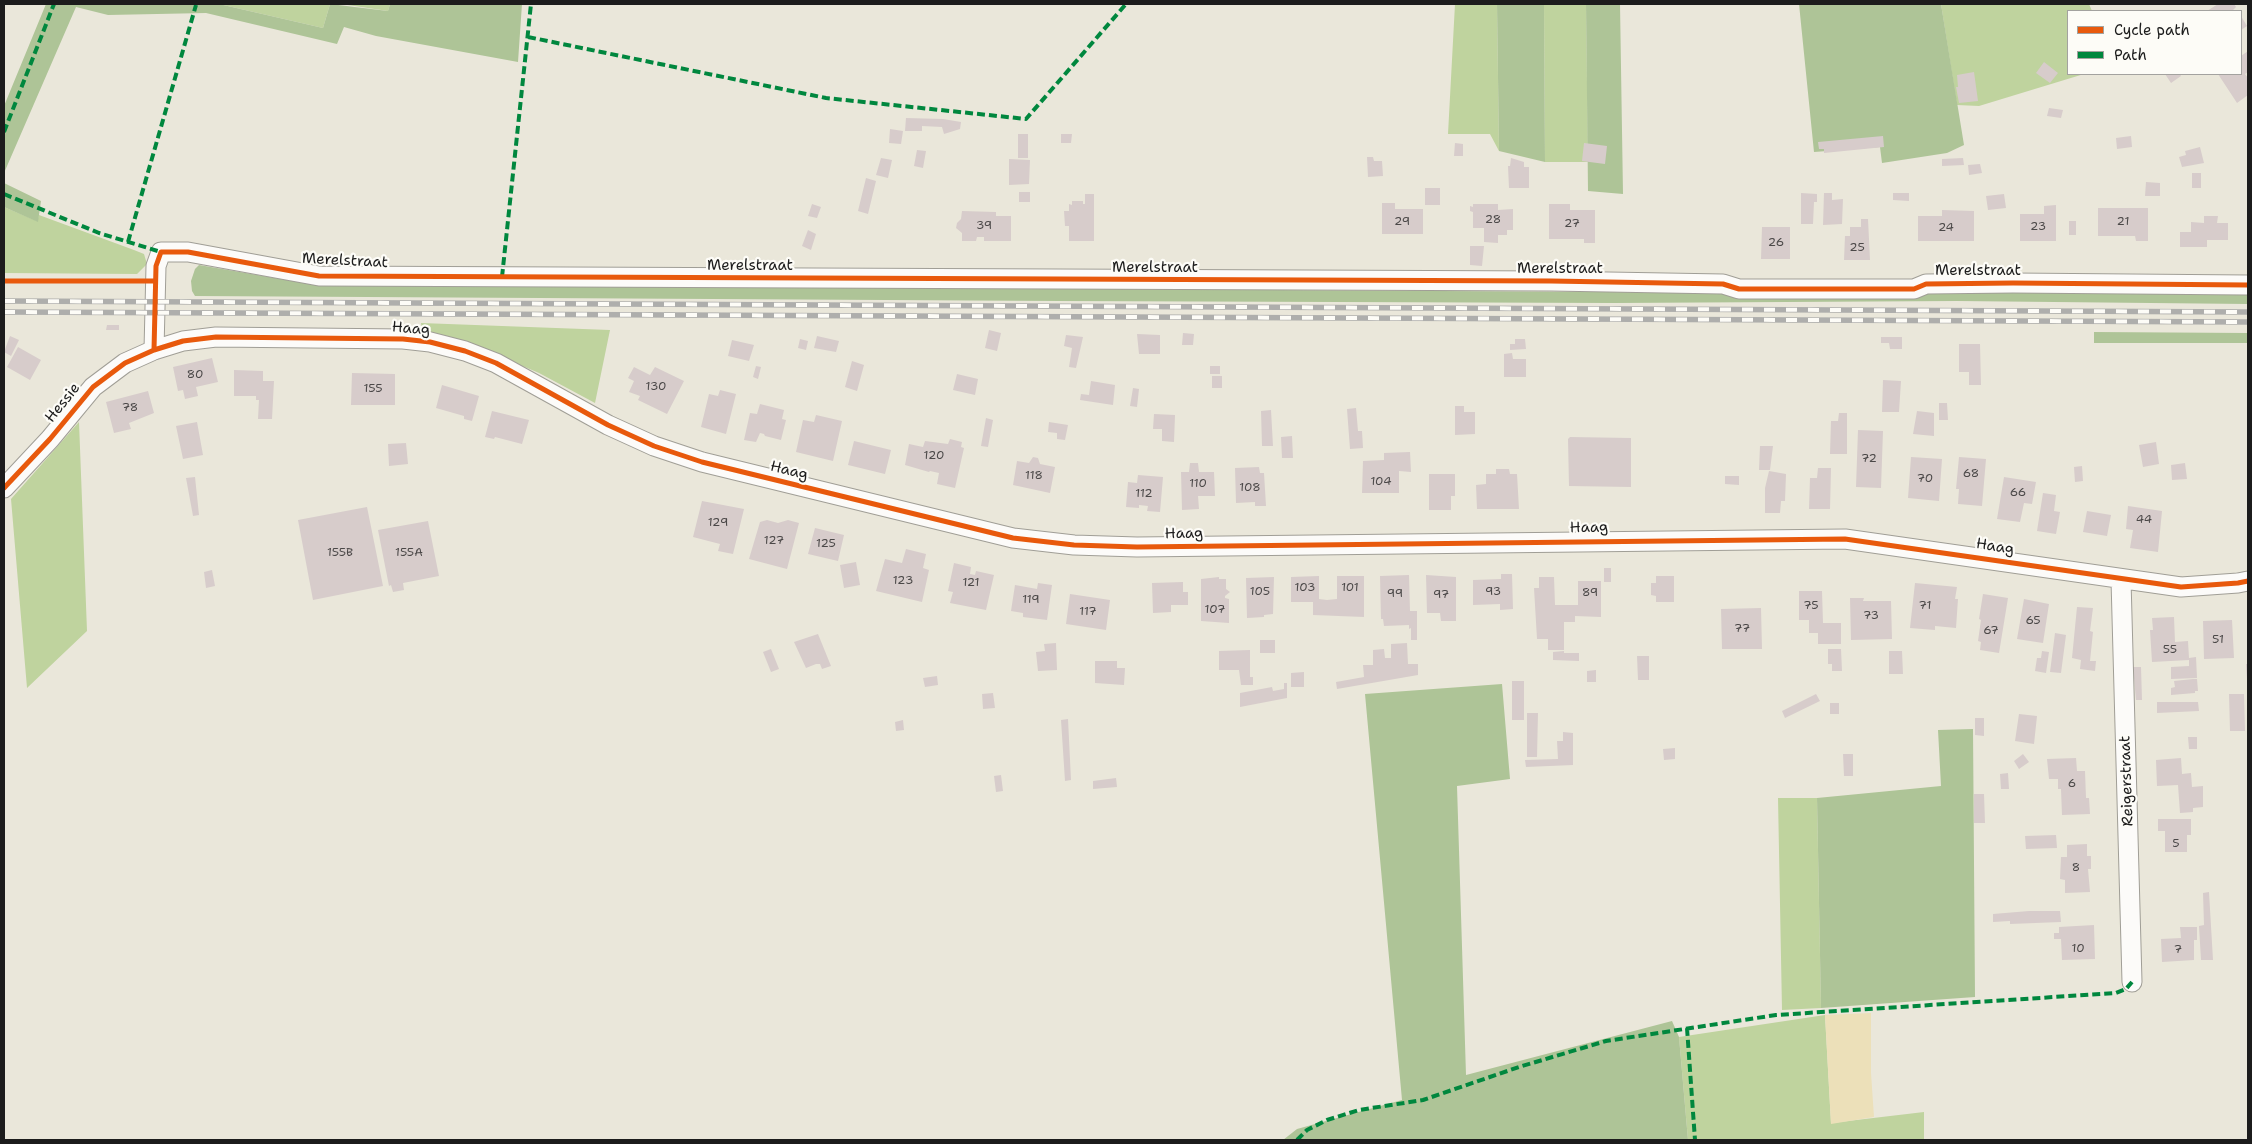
<!DOCTYPE html>
<style>
body{margin:0}
#map{position:relative;width:2252px;height:1144px;overflow:hidden;background:#eae7da;font-family:"Shantell Sans",sans-serif}
canvas{display:block}
.frame{position:absolute;inset:0;border:5px solid #1c1c1c;pointer-events:none}
.legend{position:absolute;left:2067px;top:10px;width:175px;height:65px;box-sizing:border-box;background:#fdfcf7;border:1px solid #a3a29f;margin:0;padding:6px 9px;list-style:none;font-size:15px;color:#1c1c1c}
.legend li{display:flex;align-items:center;gap:10px;height:25px}
.legend b{width:25px;border:1px solid #a3a29f}
</style>
<div id="map">
<canvas width="2252" height="1144"></canvas>
<div class="frame"></div>
<ul class="legend">
<li><b style="height:6px;background:#e8590c"></b>Cycle path</li>
<li><b style="height:6px;background:#00873e"></b>Path</li>
</ul>
</div>
<script>
const context = document.querySelector('canvas').getContext('2d');
context.lineJoin = 'round';
function fillPath(path, color) { context.fillStyle = color; context.fill(path, 'evenodd'); }
const poly = rows => new Path2D(rows.map(r => 'M' + r).join(''));
function strokePath(path, color, width, dash) { context.strokeStyle = color; context.lineWidth = width; context.lineCap = dash ? 'butt' : 'round'; context.setLineDash(dash || []); context.stroke(path); }
function write(font, color, halo, rows, align = 'center') {
  context.font = font + ' "Shantell Sans",sans-serif'; context.lineWidth = 4.5; context.setLineDash([]); context.textBaseline = 'middle'; context.strokeStyle = halo; context.fillStyle = color; for (const [text, x, y, turn = 0] of rows) {
    context.save(); context.translate(x, y); context.rotate((+turn || 0) * Math.PI / 180); context.textAlign = isNaN(turn) ? turn : align; if (halo) context.strokeText(text, 0, 0); context.fillText(text, 0, 0); context.restore();
  }
}
fillPath(poly([
 [219,4,330,4,323,28],
 [341,4,390,4,388,11],
 [1455,4,1497,4,1499,151,1490,134,1448,134],
 [1544,4,1586,4,1588,162,1545,162],
 [1941,4,2089,4,2092,11,2068,11,2068,74,2084,74,1979,106,1957,105],
 [4,207,37,221,39,215,134,250,144,254,147,264,137,274,4,273],
 [421,323,610,330,595,403,539,373,478,347,422,333],
 [79,422,87,631,27,688,11,499],
 [1778,798,1817,798,1821,1008,1782,1010],
 [1825,1015,1831,1123,1924,1112,1924,1140,1688,1140,1679,1037]
]), '#bfd39e');
fillPath(poly([
 [46,4,219,4,323,28,330,4,388,11,390,4,522,4,518,62,376,36,344,27,337,44,206,13,108,15,76,7,4,173,4,106],
 [1497,4,1544,4,1545,162,1499,151],
 [1586,4,1620,4,1623,194,1588,191],
 [1799,4,1941,4,1964,145,1947,153,1882,163,1880,147,1814,152],
 [4,183,41,201,38,222,4,207],
 [199,265,310,284,1930,294,1951,290,2248,292,2248,304,1957,301,1615,303,1058,301,195,296,192,291,191,281,195,269],
 [2094,332,2248,333,2248,343,2094,343],
 [1502,684,1510,779,1457,786,1466,1075,1672,1021,1679,1037,1688,1140,1283,1140,1297,1129,1402,1100,1365,694],
 [1973,729,1975,997,1821,1008,1817,798,1941,786,1938,730]
]), '#aec497');
fillPath(poly([
 [1871,1013,1871,1073,1874,1117,1831,1124,1825,1015]
]), '#ece0b9');
fillPath(poly([
 [2218,4,2234,4,2236,7,2233,10,2234,11,2207,11],
 [2241,16,2247,26,2241,30],
 [2248,51,2248,72,2245,74,2248,78,2248,95,2237,103,2218,74,2241,74,2241,56],
 [2044,62,2058,73,2050,83,2036,73],
 [1974,72,1978,101,1959,103,1956,87,1958,87,1957,75],
 [2165,74,2180,74,2181,76,2171,83],
 [2049,108,2063,110,2061,118,2047,116],
 [906,118,943,119,961,122,960,129,944,134,942,127,922,126,922,131,905,131],
 [890,129,903,131,901,144,889,143],
 [1018,134,1028,134,1028,158,1018,158],
 [1061,134,1072,134,1071,143,1061,143],
 [1883,136,1884,147,1824,153,1824,149,1819,149,1818,142],
 [2131,136,2132,147,2117,149,2116,138],
 [1455,143,1463,144,1463,156,1454,156],
 [1584,143,1607,146,1605,164,1582,161],
 [2200,147,2204,163,2182,167,2179,157,2186,155,2185,151],
 [917,150,926,151,923,168,914,166],
 [1367,157,1373,157,1374,161,1382,161,1383,176,1368,177],
 [881,158,892,160,888,178,876,175],
 [1511,158,1524,162,1524,167,1529,167,1529,188,1509,188,1508,166,1510,166],
 [1963,158,1964,165,1942,166,1942,159],
 [1009,159,1030,160,1029,184,1009,185],
 [1980,164,1982,173,1969,175,1968,165],
 [2192,173,2201,173,2201,188,2192,188],
 [866,178,876,181,868,214,858,211],
 [2146,182,2160,183,2160,196,2145,196],
 [1425,188,1440,188,1440,205,1425,205],
 [1019,192,1030,192,1030,202,1019,202],
 [1801,193,1817,194,1817,202,1814,202,1813,224,1801,224],
 [1824,193,1832,193,1832,200,1843,199,1842,224,1823,225],
 [1893,193,1909,193,1909,201,1893,200],
 [1085,194,1094,194,1094,241,1069,241,1069,226,1065,226,1064,211,1069,211,1069,204,1072,205,1072,201,1083,201,1083,204,1085,204],
 [2004,194,2006,208,1988,210,1986,196],
 [1382,203,1395,203,1395,209,1423,209,1423,234,1382,234],
 [812,204,821,207,817,218,808,216],
 [1473,204,1498,204,1498,210,1513,209,1513,230,1507,230,1507,235,1498,235,1498,243,1484,242,1484,228,1473,228,1473,212,1470,211,1470,206,1473,207],
 [1549,204,1570,204,1570,210,1595,210,1595,243,1584,243,1584,239,1549,239],
 [2056,205,2056,241,2020,241,2020,214,2044,214,2044,206],
 [2098,208,2148,208,2148,241,2136,241,2135,236,2098,236],
 [1942,210,1974,211,1974,241,1918,241,1918,216,1942,216],
 [962,211,996,212,996,216,1011,216,1011,241,984,241,984,237,977,237,976,241,962,241,962,233,956,228,957,223,961,219],
 [2204,216,2218,216,2217,223,2228,223,2228,240,2207,240,2207,247,2180,247,2180,232,2191,232,2191,222,2204,223],
 [1861,219,1868,219,1870,260,1844,260,1845,236,1850,236,1850,227,1861,227],
 [2069,221,2076,221,2076,235,2069,235],
 [1762,227,1790,227,1790,259,1761,259],
 [808,230,816,234,811,250,802,246],
 [1470,246,1484,246,1482,266,1470,265],
 [107,325,119,325,119,330,106,330],
 [989,330,1001,333,997,351,985,348],
 [1183,333,1194,334,1193,345,1182,345],
 [1137,334,1160,335,1160,354,1139,354],
 [1066,335,1083,337,1076,368,1069,367,1072,348,1064,346],
 [10,336,19,340,11,356,4,352],
 [817,336,839,341,836,352,814,348],
 [1881,337,1902,337,1902,349,1890,349,1889,343,1881,343],
 [800,339,808,341,806,350,798,348],
 [1515,339,1525,339,1526,349,1510,350,1510,344,1515,344],
 [732,340,754,345,749,361,728,356],
 [1959,344,1980,344,1981,385,1969,385,1969,372,1959,372],
 [18,347,41,360,30,380,7,367],
 [1512,353,1513,359,1526,359,1526,377,1504,377,1504,354],
 [212,358,218,382,196,387,198,396,185,399,183,390,178,391,173,367],
 [852,361,864,365,857,391,845,387],
 [756,366,761,367,758,379,753,377],
 [1210,366,1220,366,1220,374,1210,374],
 [634,367,650,375,655,367,684,381,667,414,638,400,640,396,629,392,634,381,628,378],
 [234,370,263,371,263,381,274,381,272,419,258,419,259,400,256,400,256,396,234,396],
 [352,373,395,374,395,405,351,405],
 [957,374,978,379,975,395,953,390],
 [1212,376,1222,376,1222,388,1212,388],
 [1883,380,1901,381,1899,412,1882,412],
 [1091,381,1115,385,1113,405,1080,400,1081,394,1089,395],
 [442,385,479,396,472,421,464,419,464,416,436,408],
 [1133,388,1139,389,1137,407,1130,406],
 [720,390,736,394,726,434,701,427,709,394,718,396],
 [148,391,154,413,129,423,131,429,114,433,106,402],
 [1939,403,1947,403,1948,420,1939,420],
 [760,404,784,410,782,419,786,420,781,440,765,436,764,434,760,433,756,442,744,440,750,413,757,414],
 [1455,406,1464,406,1464,412,1475,412,1475,434,1455,435],
 [1356,408,1358,431,1362,431,1363,448,1350,449,1347,409],
 [1271,410,1273,446,1262,446,1261,411],
 [492,411,529,420,522,444,495,437,494,439,485,437],
 [1917,411,1934,413,1934,436,1913,434],
 [1839,413,1847,413,1847,454,1830,454,1831,421,1838,421],
 [1154,414,1175,415,1174,442,1162,441,1162,429,1153,429],
 [816,415,842,421,833,461,796,452,803,420,814,422],
 [986,418,993,420,988,447,981,446],
 [197,422,203,455,183,459,176,426],
 [1049,422,1068,425,1065,440,1057,439,1057,433,1048,432],
 [1858,430,1883,431,1881,488,1856,487],
 [1292,436,1293,458,1282,458,1281,437],
 [1570,437,1631,438,1631,487,1569,486,1568,439],
 [950,439,962,442,961,447,964,448,955,488,937,484,939,473,930,471,929,472,905,465,909,444,923,447,925,441,948,444],
 [854,441,891,450,885,474,848,465],
 [2156,442,2159,464,2143,467,2139,445],
 [406,443,408,464,389,466,388,444],
 [1760,446,1773,446,1770,470,1759,470],
 [1410,452,1411,472,1399,471,1399,493,1362,493,1363,461,1384,460,1384,453],
 [1033,457,1038,458,1040,464,1055,467,1050,493,1013,485,1017,461,1029,463],
 [1911,457,1942,459,1939,501,1908,498],
 [1959,457,1986,459,1982,506,1958,504,1959,489,1956,489],
 [1190,463,1198,463,1199,472,1214,472,1215,496,1198,496,1199,509,1182,510,1181,472,1189,472],
 [2185,463,2187,479,2172,480,2171,465],
 [2082,466,2083,481,2075,482,2074,467],
 [1259,467,1260,473,1264,473,1266,506,1255,506,1255,502,1236,503,1235,468],
 [1818,468,1831,468,1830,509,1809,509,1810,478,1817,478],
 [1496,469,1509,469,1510,474,1517,474,1519,509,1477,509,1476,485,1486,484,1486,474,1496,474],
 [1769,471,1786,474,1785,501,1781,501,1780,513,1765,513,1765,488],
 [1429,474,1455,474,1455,496,1451,496,1451,510,1429,510],
 [1138,475,1163,477,1160,512,1147,511,1148,506,1139,505,1139,508,1126,507,1128,482,1137,483],
 [1725,476,1739,476,1739,485,1725,484],
 [195,477,199,515,193,516,186,478],
 [2004,477,2036,482,2032,504,2024,503,2020,522,1997,519],
 [2043,493,2056,495,2054,511,2060,512,2056,534,2037,531],
 [702,501,744,509,733,554,718,551,720,544,693,537],
 [2128,506,2162,511,2158,552,2130,548,2133,530,2126,529],
 [367,507,383,586,313,600,298,520],
 [2087,511,2111,515,2107,536,2083,532],
 [767,520,778,523,788,520,799,523,787,569,749,559,760,522],
 [428,521,439,576,403,583,404,590,393,592,391,585,389,586,378,530],
 [815,528,844,535,838,561,808,554],
 [906,549,926,554,923,568,929,570,922,602,876,591,885,559,902,563],
 [856,562,860,585,844,588,840,565],
 [954,563,971,567,970,574,975,575,976,571,994,575,986,610,950,603,953,592,948,591],
 [1604,568,1611,568,1611,582,1604,582],
 [212,570,215,586,206,588,204,572],
 [1501,574,1512,574,1513,609,1500,610,1500,604,1473,605,1473,580,1501,579],
 [1409,575,1410,611,1417,611,1417,640,1411,640,1411,628,1409,629,1409,625,1384,626,1383,619,1381,619,1380,576],
 [1426,575,1456,577,1456,621,1441,621,1440,613,1427,613],
 [1319,576,1319,599,1327,600,1337,599,1337,576,1364,576,1364,617,1313,615,1313,602,1291,602,1291,577],
 [1656,576,1674,576,1674,602,1656,602,1656,596,1651,595,1651,583,1656,583],
 [1219,577,1219,579,1226,579,1226,589,1230,592,1225,596,1225,598,1229,599,1229,623,1201,621,1201,579],
 [1274,577,1273,614,1264,615,1264,617,1247,618,1246,578],
 [1539,577,1554,577,1555,605,1578,605,1578,581,1601,581,1601,617,1575,616,1575,622,1564,622,1564,650,1548,650,1548,639,1537,639,1534,588,1539,588],
 [1183,582,1183,592,1188,592,1188,605,1171,605,1171,612,1153,613,1152,583],
 [1038,583,1052,585,1047,620,1023,617,1023,613,1011,611,1015,585,1037,589],
 [1915,583,1957,587,1955,599,1958,599,1956,628,1935,626,1935,630,1910,628],
 [1799,591,1822,591,1823,623,1841,623,1841,644,1818,644,1818,633,1809,633,1809,620,1799,620],
 [1070,594,1110,600,1106,630,1066,624],
 [1983,594,2008,598,1999,653,1980,650,1981,642,1978,641,1981,620,1979,619],
 [1850,598,1864,598,1863,601,1891,601,1892,639,1851,640],
 [2024,599,2049,604,2043,643,2017,639],
 [2077,607,2093,608,2090,631,2093,632,2090,661,2096,661,2095,671,2080,669,2081,660,2072,658],
 [1761,608,1762,649,1722,649,1721,609],
 [2174,617,2175,642,2188,641,2189,658,2196,657,2197,678,2171,679,2171,667,2189,666,2189,660,2152,662,2150,630,2153,630,2152,618],
 [2232,620,2234,658,2204,659,2203,621],
 [2055,633,2066,635,2061,673,2050,672],
 [818,634,831,666,822,669,820,664,816,664,806,668,794,642],
 [1260,640,1275,640,1275,653,1260,653],
 [1056,643,1057,670,1038,671,1036,652,1045,651,1044,644],
 [1407,643,1408,664,1418,664,1418,675,1337,689,1336,682,1364,677,1363,665,1373,665,1373,650,1384,649,1385,658,1391,658,1391,644],
 [771,649,779,669,771,672,763,652],
 [1828,649,1841,649,1842,671,1832,671,1832,664,1828,664],
 [1250,650,1250,677,1253,677,1253,685,1241,685,1239,670,1219,670,1219,651],
 [1564,651,1564,653,1579,653,1579,661,1553,660,1553,652],
 [1889,651,1902,651,1903,674,1889,674],
 [2042,651,2049,652,2046,673,2035,671,2037,658,2041,658],
 [1637,656,1649,656,1649,680,1638,680],
 [1095,661,1117,661,1117,668,1125,668,1124,685,1095,683],
 [2246,664,2248,664,2248,679,2247,679],
 [2133,667,2141,667,2142,700,2136,700],
 [1596,670,1596,682,1587,682,1587,671],
 [1304,672,1304,687,1291,687,1291,673],
 [937,676,938,685,925,687,923,678],
 [2193,679,2197,679,2198,691,2195,691,2195,693,2171,695,2171,688,2175,687,2174,681],
 [1512,681,1524,681,1524,720,1512,720],
 [1284,683,1287,683,1287,698,1240,707,1240,693,1272,687,1273,691,1284,689],
 [993,693,995,708,983,709,982,694],
 [1816,694,1820,701,1785,718,1782,711],
 [2229,694,2244,694,2245,731,2230,731],
 [2157,702,2198,702,2199,711,2157,713],
 [1830,703,1839,703,1839,714,1830,714],
 [1527,713,1538,713,1537,757,1527,757],
 [2019,714,2037,716,2034,744,2015,741],
 [1975,718,1984,718,1984,736,1975,735],
 [1068,719,1071,780,1065,781,1061,720],
 [903,720,904,730,896,731,895,722],
 [1563,732,1573,733,1573,765,1526,767,1525,760,1558,759,1557,741,1563,741],
 [2188,737,2197,737,2197,749,2189,749],
 [1675,748,1675,759,1664,760,1663,749],
 [1843,754,1853,754,1853,776,1844,776],
 [2023,754,2029,762,2019,769,2014,761],
 [2076,758,2077,771,2085,771,2086,798,2089,798,2090,814,2062,815,2061,789,2058,789,2058,779,2049,779,2047,759],
 [2181,758,2182,774,2191,773,2192,787,2203,786,2203,807,2193,808,2193,812,2180,813,2178,785,2157,786,2156,760],
 [2008,773,2009,789,2001,789,2000,774],
 [1001,775,1003,791,996,792,994,776],
 [1116,778,1117,787,1093,789,1093,781],
 [1974,794,1984,794,1985,823,1974,823],
 [2158,819,2191,819,2191,835,2187,835,2187,852,2165,852,2165,831,2158,831],
 [2056,835,2057,848,2026,849,2025,836],
 [2087,844,2087,856,2091,856,2091,869,2088,869,2090,892,2065,893,2065,880,2060,879,2061,857,2067,857,2067,845],
 [2209,892,2213,960,2201,960,2199,926,2204,925,2203,893],
 [2029,911,2060,911,2061,922,2010,924,2010,921,1993,922,1993,914],
 [2094,925,2095,959,2062,960,2061,939,2054,939,2054,933,2059,933,2059,927],
 [2180,927,2197,927,2197,940,2194,940,2194,960,2162,962,2161,939,2181,938]
]), '#d7cccb');
const minor = poly([
 [154,350,156,266,161,252,188,252,319,276,1551,281,1723,284,1739,289,1914,289,1926,284,2013,283,2248,285],
 [4,488,50,439,93,387,125,363,154,350,183,341,216,337,403,339,430,342,465,351,496,363,608,425,654,446,702,462,1013,538,1074,545,1137,547,1845,539,2181,587,2238,583,2248,581],
 [2121,580,2132,982]
]);
strokePath(minor, '#a09e96', 21);
strokePath(minor, '#fcfbf9', 19);
const rail = poly([
 [4,301,2248,312],
 [4,312,2248,322]
]);
strokePath(rail, '#aeaeac', 5.5);
strokePath(rail, '#fdfcf7', 4, [11]);
strokePath(poly([
 [528,37,826,98,1026,119,1126,4],
 [4,132,54,4],
 [4,194,99,233,161,252],
 [128,242,196,5],
 [502,277,531,4],
 [1687,1028,1695,1140],
 [1297,1140,1307,1130,1327,1120,1359,1110,1423,1100,1519,1067,1606,1041,1776,1015,2116,993,2126,989,2132,982]
]), '#00873e', 4, [8, 4]);
strokePath(poly([
 [4,281,155,281],
 [154,350,156,266,161,252,188,252,319,276,1551,281,1723,284,1739,289,1914,289,1926,284,2013,283,2248,285],
 [4,488,50,439,93,387,125,363,154,350,183,341,216,337,403,339,430,342,465,351,496,363,608,425,654,446,702,462,1013,538,1074,545,1137,547,1845,539,2181,587,2238,583,2248,581]
]), '#e8590c', 5);
write('12px', '#4b4848', null, [
 ["28",1493,220],
 ["29",1402,222],
 ["21",2123,222],
 ["27",1572,224],
 ["39",984,226],
 ["23",2038,227],
 ["24",1946,228],
 ["26",1776,243],
 ["25",1857,248],
 ["80",195,375],
 ["130",656,387],
 ["155",373,389],
 ["78",130,408],
 ["120",934,456],
 ["72",1869,459],
 ["68",1971,474],
 ["118",1034,476],
 ["70",1925,479],
 ["104",1381,482],
 ["110",1198,484],
 ["108",1250,488],
 ["66",2018,493],
 ["112",1144,494],
 ["44",2144,520],
 ["129",718,523],
 ["127",774,541],
 ["125",826,544],
 ["155B",340,553],
 ["155A",409,553],
 ["123",903,581],
 ["121",971,583],
 ["103",1305,588],
 ["101",1350,588],
 ["105",1260,592],
 ["93",1493,592],
 ["89",1590,593],
 ["99",1395,594],
 ["97",1441,595],
 ["119",1031,600],
 ["75",1811,606],
 ["71",1925,606],
 ["107",1215,610],
 ["117",1088,612],
 ["73",1871,616],
 ["65",2033,621],
 ["77",1742,629],
 ["67",1991,631],
 ["51",2218,640],
 ["55",2170,650],
 ["6",2072,784],
 ["5",2176,844],
 ["8",2076,868],
 ["10",2078,949],
 ["7",2178,950]
]);
write('15px', '#1c1c1c', '#fdfcf7', [
 ["Merelstraat",345,261,3],
 ["Merelstraat",750,266],
 ["Merelstraat",1155,268],
 ["Merelstraat",1560,269],
 ["Merelstraat",1978,271],
 ["Haag",411,329,5],
 ["Hessie",63,403,-51],
 ["Haag",789,471,14],
 ["Haag",1589,528,-1],
 ["Haag",1184,534,-1],
 ["Haag",1995,547,9],
 ["Reigerstraat",2127,781,-92]
]);
</script>
